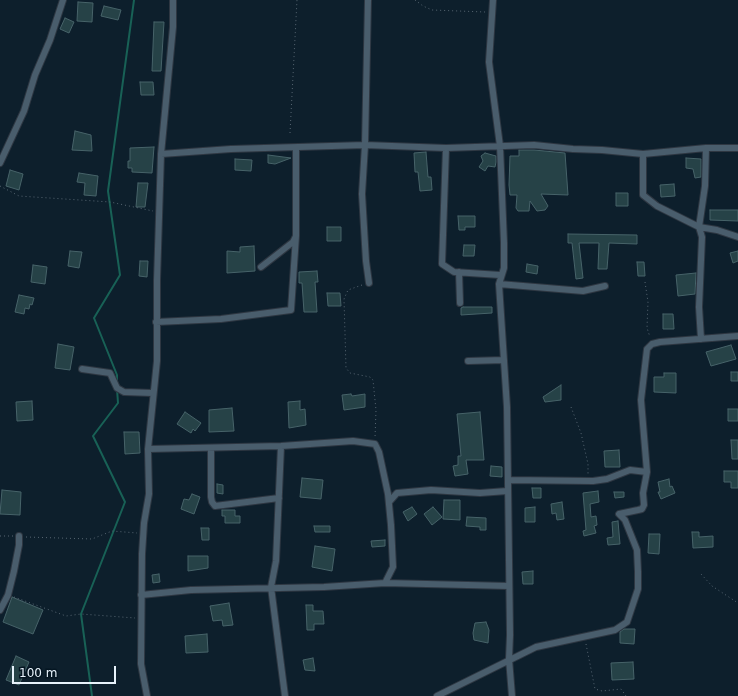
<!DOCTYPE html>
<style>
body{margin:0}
#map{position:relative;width:738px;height:696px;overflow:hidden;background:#0d1f2c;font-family:"DejaVu Sans",sans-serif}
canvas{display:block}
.scale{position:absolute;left:12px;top:666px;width:104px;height:18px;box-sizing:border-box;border:2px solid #e7f2fb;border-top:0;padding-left:5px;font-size:12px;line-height:14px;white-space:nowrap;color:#e7f2fb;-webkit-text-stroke:3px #051622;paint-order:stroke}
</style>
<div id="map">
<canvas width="738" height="696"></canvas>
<div class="scale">100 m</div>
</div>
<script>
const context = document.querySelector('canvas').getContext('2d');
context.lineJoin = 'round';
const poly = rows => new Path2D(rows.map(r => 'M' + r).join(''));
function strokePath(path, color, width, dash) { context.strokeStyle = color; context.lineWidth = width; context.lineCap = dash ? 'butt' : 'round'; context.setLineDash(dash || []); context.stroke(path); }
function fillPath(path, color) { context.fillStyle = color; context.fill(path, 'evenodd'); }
strokePath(poly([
 [117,383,117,375,94,318,120,275,108,191,134,0],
 [92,696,81,614,125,502,93,436,118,403,117,389]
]), '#186156', 2);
const building = poly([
 [78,2,93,3,92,22,77,21,78,2],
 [104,6,121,10,118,20,101,16,104,6],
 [65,18,74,22,69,33,60,29,65,18],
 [154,22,164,22,161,71,152,71,154,22],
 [140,82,153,82,154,95,141,95,140,82],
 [75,131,91,135,92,151,72,150,75,131],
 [154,147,152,173,132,172,132,168,128,168,128,161,130,161,130,148,154,147],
 [519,150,534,150,565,153,568,195,541,194,548,206,545,210,537,211,530,201,529,211,518,211,516,208,517,195,510,195,509,185,510,156,519,156,519,150],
 [426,152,428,177,431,177,432,190,420,191,418,172,415,172,414,153,426,152],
 [485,153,496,156,496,162,495,167,488,166,485,171,479,167,483,161,481,156,485,153],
 [268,155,291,158,275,164,268,163,268,155],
 [686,158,701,159,701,177,695,178,693,169,686,168,686,158],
 [235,159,252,160,251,171,235,170,235,159],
 [10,170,23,174,19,190,6,186,10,170],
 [79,173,98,176,96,196,84,195,85,183,77,182,79,173],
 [138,183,148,183,145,207,136,207,138,183],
 [674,184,675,196,661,197,660,185,674,184],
 [616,193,628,193,628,206,616,206,616,193],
 [710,210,738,210,738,221,710,220,710,210],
 [458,216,475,216,475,227,465,227,465,230,459,230,458,216],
 [327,227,341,227,341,241,327,241,327,227],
 [568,234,637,235,637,244,609,243,607,269,598,269,599,243,579,243,583,278,576,279,572,243,568,243,568,234],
 [464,245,475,245,474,256,463,256,464,245],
 [254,246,255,271,227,273,227,251,240,252,240,247,254,246],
 [70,251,82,252,79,268,68,266,70,251],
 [738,251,738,261,733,263,730,253,738,251],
 [140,261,148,261,147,277,139,276,140,261],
 [637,262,644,262,645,276,638,276,637,262],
 [527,264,538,266,537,274,526,272,527,264],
 [33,265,47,267,45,284,31,282,33,265],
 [317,271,318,282,315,282,317,312,304,312,302,283,299,283,299,272,317,271],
 [696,273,695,294,678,296,676,275,696,273],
 [327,293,340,293,341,306,328,306,327,293],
 [19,295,34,298,32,305,30,304,29,309,25,308,24,314,15,312,19,295],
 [463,307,492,307,492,313,461,315,461,308,463,307],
 [663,314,673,314,674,329,663,329,663,314],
 [58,344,74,347,70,370,55,368,58,344],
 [731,345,736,359,711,366,706,352,731,345],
 [731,372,738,372,738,381,731,381,731,372],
 [664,373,676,373,676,393,654,392,654,377,664,377,664,373],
 [561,385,561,400,545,402,543,397,561,385],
 [351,394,352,396,365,394,365,407,344,410,342,395,351,394],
 [32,401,33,420,17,421,16,402,32,401],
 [300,401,300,410,305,409,306,425,289,428,288,402,300,401],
 [232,408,234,431,209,432,209,410,232,408],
 [728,409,738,409,738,421,728,421,728,409],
 [185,412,201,423,195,431,193,429,191,433,177,424,185,412],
 [480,412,484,460,466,460,468,474,455,476,453,466,458,465,458,456,461,456,457,414,480,412],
 [124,432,139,432,140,453,125,454,124,432],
 [731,440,738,440,738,459,732,459,731,440],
 [619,450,620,467,605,467,604,451,619,450],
 [491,466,502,467,502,477,490,476,491,466],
 [724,471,738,471,738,488,731,488,731,482,724,482,724,471],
 [302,478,323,480,321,499,300,497,302,478],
 [669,479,670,487,672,486,675,493,661,499,658,492,660,492,658,482,669,479],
 [217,484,223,485,223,494,217,493,217,484],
 [532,488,541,488,541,498,533,498,532,488],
 [2,490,21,492,20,515,0,514,2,490],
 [598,491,599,502,590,504,591,517,596,516,597,525,594,526,596,533,584,536,583,531,586,530,583,493,598,491],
 [614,492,624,492,624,497,615,498,614,492],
 [192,494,200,497,194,514,181,509,184,499,189,500,192,494],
 [444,500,460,500,460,520,443,519,444,500],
 [562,502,564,519,557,520,556,513,552,514,551,504,562,502],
 [412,507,417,514,408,521,403,512,412,507],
 [433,507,442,517,432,525,424,514,433,507],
 [535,507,535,522,525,522,525,508,535,507],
 [222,510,235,510,235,516,240,516,240,523,225,523,225,516,222,516,222,510],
 [467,517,486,518,486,530,480,530,480,527,466,526,467,517],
 [618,521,620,544,608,545,607,538,613,537,612,522,618,521],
 [314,526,330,526,330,532,315,532,314,526],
 [201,528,209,528,209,540,202,540,201,528],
 [692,532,699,532,699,537,713,536,713,547,693,548,692,532],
 [649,534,660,534,659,554,648,553,649,534],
 [385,540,385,546,372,547,371,541,385,540],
 [315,546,335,549,332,571,312,567,315,546],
 [188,556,208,556,208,568,188,571,188,556],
 [533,571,533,584,523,584,522,572,533,571],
 [159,574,160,582,153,583,152,575,159,574],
 [12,597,43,610,33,634,3,622,12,597],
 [229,603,233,625,223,626,222,620,213,621,210,606,229,603],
 [306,605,313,605,313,611,323,611,324,624,314,624,314,630,307,630,306,605],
 [486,622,489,630,488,643,474,640,473,633,475,623,486,622],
 [624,629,635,629,634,644,620,643,620,632,624,629],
 [207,634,208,652,186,653,185,636,207,634],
 [16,656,29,662,19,685,6,680,16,656],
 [313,658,315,671,305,670,303,660,313,658],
 [633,662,634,679,612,680,611,663,633,662]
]);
fillPath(building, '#264247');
strokePath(building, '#476369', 1);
const street = poly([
 [368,0,365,145,362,194,366,261,369,283],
 [493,0,489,62,500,146,504,243,504,268,499,284,507,407,510,635,509,659,512,696],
 [446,148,442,264,454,272,500,275],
 [706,148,705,186,699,227,717,230,738,237],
 [161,154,231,149,365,145,446,148,534,145,573,149,602,150,643,154,706,148,738,148],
 [643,154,643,195,657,206,699,227,702,237,699,307,701,339],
 [0,163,24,111,35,75,50,40,63,0],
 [261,267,293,242,296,236,296,148],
 [459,272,460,303],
 [499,284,583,291,605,286],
 [156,322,221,319,291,310,296,236],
 [468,361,504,360],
 [82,369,110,373,117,388,124,392,153,393],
 [281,446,276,561,271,587,285,696],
 [211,448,211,497,212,502,215,506,279,498],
 [148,449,281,446,353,441,375,444,379,452,388,494,391,525,393,567,385,583],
 [508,480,593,481,607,479,630,470,647,472],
 [389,502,397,493,431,490,480,493,507,491],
 [141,595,191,590,324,587,385,583,509,586],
 [0,610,8,595,14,571,19,545,19,536],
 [147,696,141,664,142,554,144,523,149,494,148,449,157,361,157,280,161,154,173,27,173,0],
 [437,696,536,647,615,630,627,622,638,589,638,572,637,550,625,520,619,514,638,510,642,509,644,505,643,493,647,472,641,400,647,349,652,344,660,342,738,336]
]);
strokePath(street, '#2e3742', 8);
strokePath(poly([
 [415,0,423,6,432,10,485,12],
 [290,133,297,0],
 [0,186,19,196,110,202,153,211],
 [645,282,648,302,647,328,650,337],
 [362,285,348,290,344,299,346,368,350,373,370,377,373,380,376,410,375,438],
 [571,407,581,433,588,464,588,475],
 [0,536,13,536],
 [26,537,92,539,112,531,137,533],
 [701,574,712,586,738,603],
 [14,597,66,616,81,614,135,618],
 [586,644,595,689,602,691,621,689,626,696]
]), '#586773', 1, [1, 3]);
strokePath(street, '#495d6c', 6);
</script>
